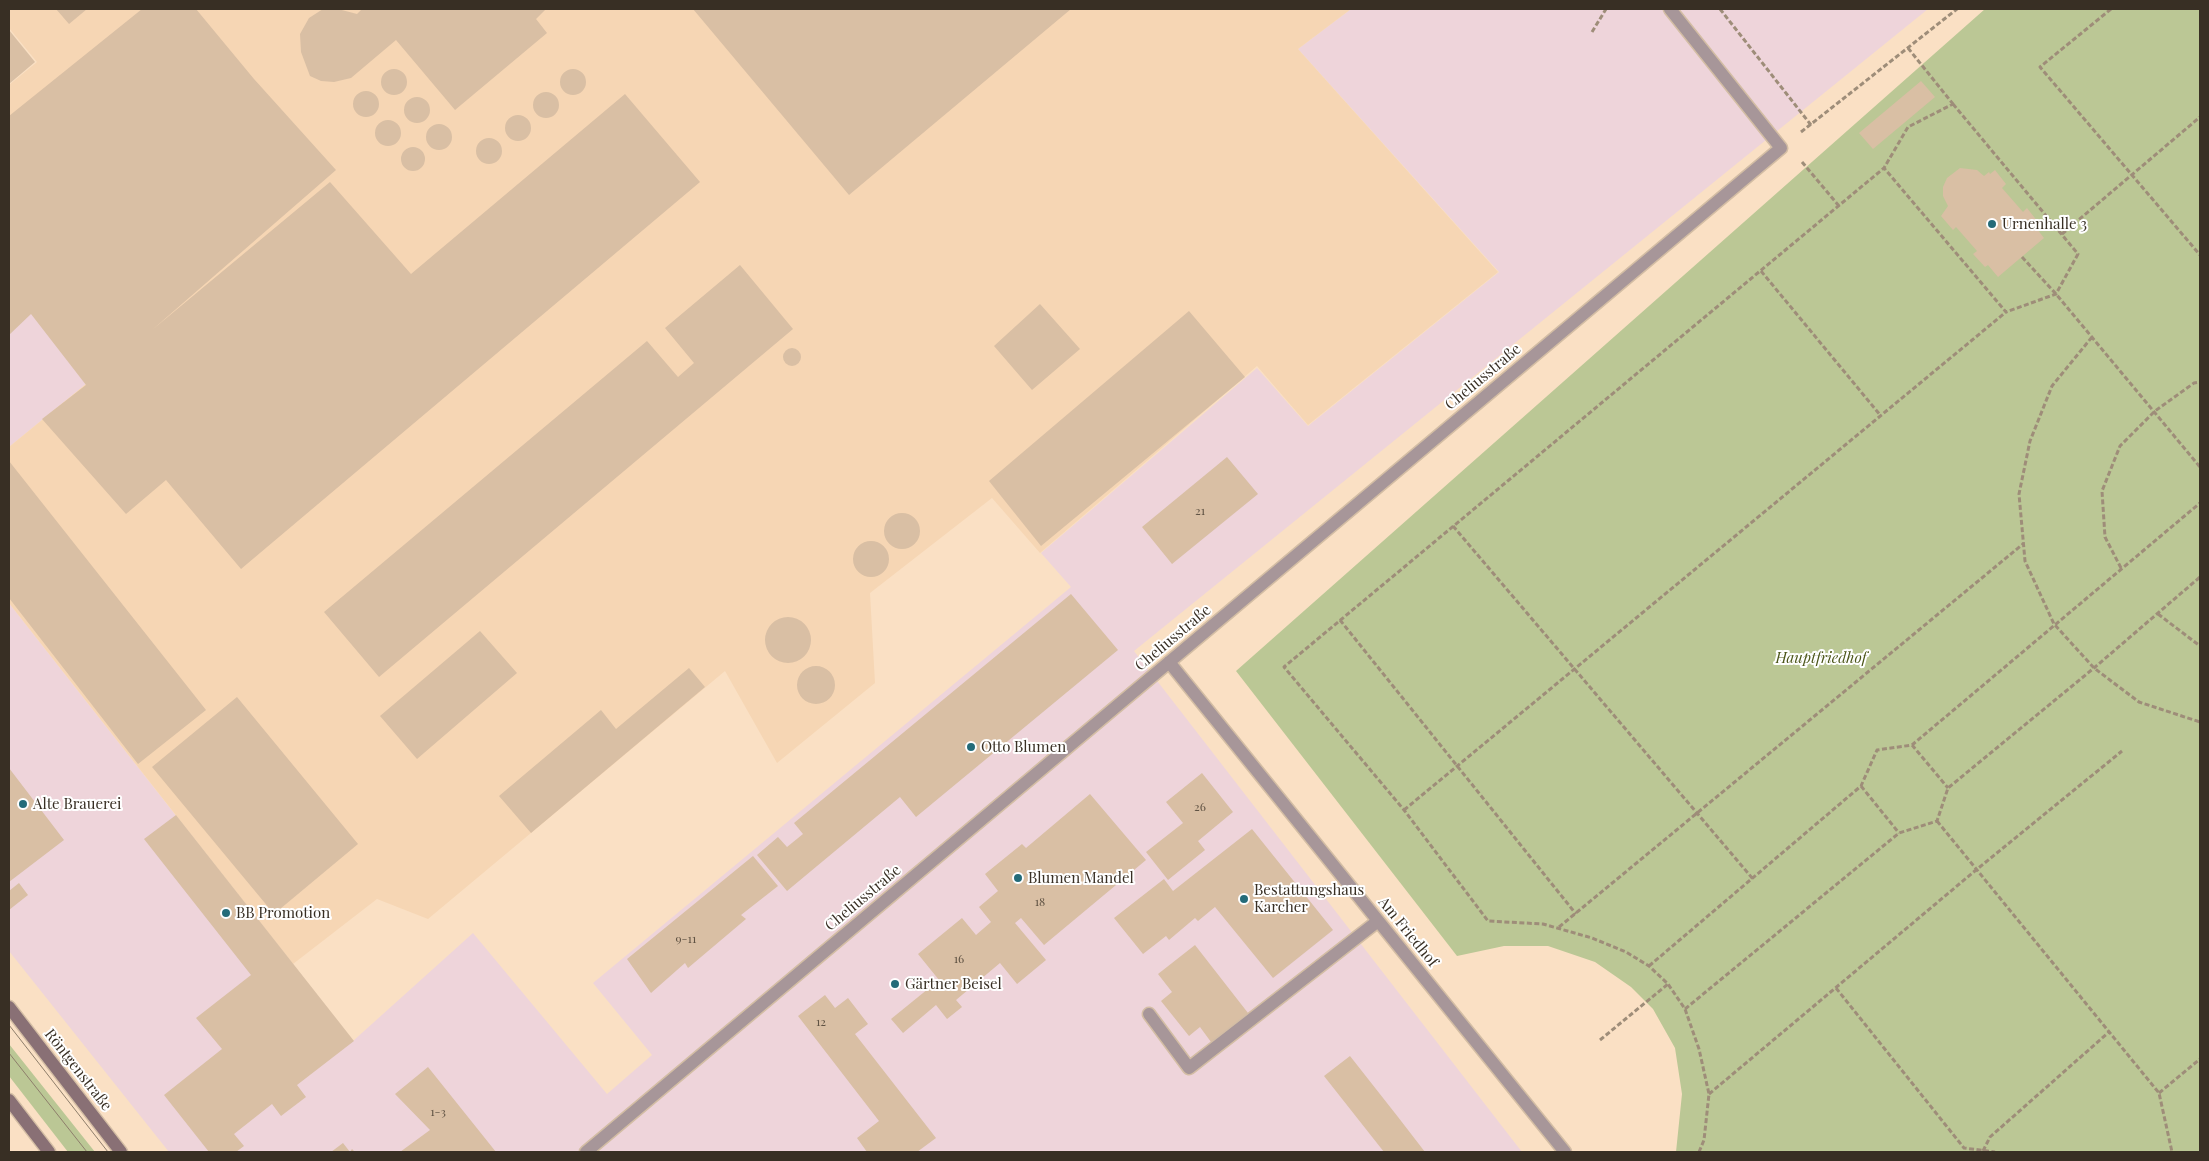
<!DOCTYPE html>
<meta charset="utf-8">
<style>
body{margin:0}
#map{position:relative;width:2209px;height:1161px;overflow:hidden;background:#fae0c4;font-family:"Playfair Display",serif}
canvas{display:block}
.frame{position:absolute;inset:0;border:10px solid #382f24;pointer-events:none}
</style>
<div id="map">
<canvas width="2209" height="1161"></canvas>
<div class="frame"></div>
</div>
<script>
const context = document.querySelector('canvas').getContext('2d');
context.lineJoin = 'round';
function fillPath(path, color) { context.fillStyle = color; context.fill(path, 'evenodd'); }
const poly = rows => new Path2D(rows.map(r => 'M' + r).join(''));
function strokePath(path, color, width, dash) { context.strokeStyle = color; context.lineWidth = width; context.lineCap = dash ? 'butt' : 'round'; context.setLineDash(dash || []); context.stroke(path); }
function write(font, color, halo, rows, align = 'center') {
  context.font = font + ' "Playfair Display",serif'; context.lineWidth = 4; context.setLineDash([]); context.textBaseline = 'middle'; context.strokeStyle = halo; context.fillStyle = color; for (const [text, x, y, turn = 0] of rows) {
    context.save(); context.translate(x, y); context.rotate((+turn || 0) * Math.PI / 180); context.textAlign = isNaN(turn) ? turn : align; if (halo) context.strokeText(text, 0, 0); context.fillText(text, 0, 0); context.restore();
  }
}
fillPath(poly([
 [1351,9,1928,9,1134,651,1522,1152,169,1152,9,951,9,603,353,1041,473,933,607,1094,652,1055,593,983,1071,587,1041,553,1257,368,1308,426,1499,272,1298,49],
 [9,282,86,384,9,447]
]), '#eed4da');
fillPath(poly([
 [9,9,1351,9,1298,49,1498,272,1308,425,1257,366,1040,553,992,498,870,593,875,683,777,763,725,671,428,919,377,899,293,964,9,603,9,447,86,384,9,281,9,85,37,62,9,28]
]), '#f6d6b4');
fillPath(poly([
 [1985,9,2200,9,2200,1152,1676,1152,1682,1094,1675,1048,1653,1009,1631,987,1595,962,1548,946,1504,946,1457,956,1236,671],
 [9,1044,95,1152,68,1152,9,1076]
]), '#bbc795');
fillPath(poly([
 [56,9,87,9,69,24],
 [142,9,196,9,254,79,336,170,152,330,330,182,411,274,625,94,700,182,241,569,166,480,126,514,42,419,86,385,31,314,9,335,9,116],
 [323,9,338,9,357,14,362,9,546,9,536,19,547,33,455,110,396,40,351,78,334,82,321,81,310,76,301,52,300,34,309,18],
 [693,9,1071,9,849,195],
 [9,30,35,62,9,84],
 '560 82a13 13 0 1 1 26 0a13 13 0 1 1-26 0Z',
 '381 82a13 13 0 1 1 26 0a13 13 0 1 1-26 0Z',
 [1921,81,1935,97,1873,149,1859,133],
 '353 104a13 13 0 1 1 26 0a13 13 0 1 1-26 0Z',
 '533 105a13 13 0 1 1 26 0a13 13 0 1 1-26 0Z',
 '404 110a13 13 0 1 1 26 0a13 13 0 1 1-26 0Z',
 '505 128a13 13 0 1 1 26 0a13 13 0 1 1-26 0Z',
 '375 133a13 13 0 1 1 26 0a13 13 0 1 1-26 0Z',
 '426 137a13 13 0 1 1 26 0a13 13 0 1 1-26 0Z',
 '476 151a13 13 0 1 1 26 0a13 13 0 1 1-26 0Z',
 '401 159a12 12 0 1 1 24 0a12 12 0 1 1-24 0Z',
 [1960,168,1977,170,1984,176,1989,172,1990,174,1995,170,2006,184,2002,188,2023,212,2027,208,2038,222,2034,225,2044,238,1998,277,1988,265,1985,267,1973,254,1977,251,1956,227,1953,230,1941,216,1948,206,1943,196,1943,187,1947,178],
 [740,265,793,329,379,677,324,612,647,341,678,377,694,363,665,328],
 [1040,304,1080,349,1032,390,994,346],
 [1189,311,1245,377,1041,546,989,481],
 '783 357a9 9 0 1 1 18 0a9 9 0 1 1-18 0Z',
 [1227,457,1258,494,1172,564,1142,527],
 [9,461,206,710,138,764,9,598],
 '884 531a18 18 0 1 1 36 0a18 18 0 1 1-36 0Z',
 '853 559a18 18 0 1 1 36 0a18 18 0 1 1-36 0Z',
 [1071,594,1118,650,916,817,900,797,787,891,757,855,778,837,787,847,803,834,794,823],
 '765 640a23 23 0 1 1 46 0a23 23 0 1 1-46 0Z',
 [480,631,517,673,417,759,380,716],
 '797 685a19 19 0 1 1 38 0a19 19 0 1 1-38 0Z',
 [689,668,705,687,531,833,499,796,601,710,616,729],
 [237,697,358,844,274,914,152,767],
 [9,768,64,840,9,882],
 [1202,773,1233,812,1198,841,1205,850,1168,880,1146,852,1183,823,1166,802],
 [1090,794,1146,860,1044,945,1021,918,1015,923,1046,960,1017,984,1000,963,956,1000,962,1007,947,1019,936,1005,903,1033,891,1019,939,980,918,954,962,918,976,935,991,922,979,907,998,891,985,874,1022,844,1026,848],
 [176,815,354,1041,297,1085,306,1097,281,1116,272,1104,234,1134,244,1146,236,1152,209,1152,164,1095,222,1049,196,1018,251,975,144,839],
 [1252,829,1333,930,1273,978,1215,907,1198,921,1195,918,1169,940,1166,936,1143,954,1114,918,1164,879,1173,891],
 [753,856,778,886,741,915,746,919,688,968,685,963,651,993,627,959],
 [19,883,28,895,9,910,9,891],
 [1195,945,1248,1013,1211,1042,1200,1027,1189,1036,1161,1001,1172,992,1158,974],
 [825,995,835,1008,848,998,868,1024,855,1034,936,1138,917,1152,867,1152,857,1138,879,1121,798,1016],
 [1350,1056,1398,1117,1425,1152,1384,1152,1324,1076],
 [428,1067,496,1152,400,1152,430,1130,395,1094],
 [343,1143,350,1152,352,1149,355,1152,331,1152]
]), '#d9bfa4');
const service = poly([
 [1149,1014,1189,1068,1378,921]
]);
const minor = poly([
 [1169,662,1565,1152],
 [586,1152,1781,148,1670,9]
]);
const secondary = poly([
 [9,1007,121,1152],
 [9,1100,49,1152]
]);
strokePath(service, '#d3bda4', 15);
strokePath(minor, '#d3bda4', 15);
strokePath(secondary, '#d3bda4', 15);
strokePath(poly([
 [1720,9,1811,125],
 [2111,9,2040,67,2200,255],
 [1592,32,1606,9],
 [1908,48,1953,104],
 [1953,104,2078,254,2056,294,2006,312,1884,168,1908,127,1953,104],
 [1801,132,1957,9],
 [1802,162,1839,206],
 [2062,234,2200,117],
 [2022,257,2056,294,2200,467],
 [1761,271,1881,416],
 [2092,337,2052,386,2030,441,2019,494,2025,561,2054,624,2094,668,2139,702,2200,722],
 [1453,526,1753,879],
 [2121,568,2105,537,2102,491,2120,446,2155,411,2194,383,2200,382],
 [2158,614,2200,646],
 [1340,620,1576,914],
 [1912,745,1948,788],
 [1861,786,1899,833],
 [1404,810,2006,312],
 [1937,821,2159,1093,2172,1152],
 [1559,927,2023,544],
 [1649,966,1861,786,1877,750,1912,745,2200,503],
 [1836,988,1964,1148,1995,1152],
 [1685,1009,1899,833,1937,821,1948,788,2094,668,2200,577],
 [1600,1040,1668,984],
 [2159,1093,2200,1059],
 [1709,1094,1976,870,2122,751],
 [1983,1151,1990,1137,2109,1032],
 [1699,1152,1704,1140,1709,1094,1699,1049,1685,1009,1668,984,1649,966,1626,952,1592,938,1543,924,1488,921,1404,810,1284,667,1884,168]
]), '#9e8d79', 3, [5, 2.5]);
strokePath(service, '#a79699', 12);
strokePath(minor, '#a79699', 12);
strokePath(secondary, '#897075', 12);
strokePath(poly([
 [9,1025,108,1152],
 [9,1053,87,1152]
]), '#8e7e6b', 1);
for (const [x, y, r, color] of [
 [1992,224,5,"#246b79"],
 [971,747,5,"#246b79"],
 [23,804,5,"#246b79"],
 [1018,878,5,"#246b79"],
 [1244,899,5,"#246b79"],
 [226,913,5,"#246b79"],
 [895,984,5,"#246b79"]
]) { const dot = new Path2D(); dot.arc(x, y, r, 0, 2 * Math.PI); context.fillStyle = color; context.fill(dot); strokePath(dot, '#fff', 2); }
write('12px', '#605344', null, [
 ["21",1200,511],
 ["26",1200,807],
 ["18",1040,902],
 ["9-11",686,939],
 ["16",959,959],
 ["12",821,1022],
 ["1-3",438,1112]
]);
write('15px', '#382f24', '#fff', [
 ["Urnenhalle 3",2002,224],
 ["Otto Blumen",981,747],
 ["Alte Brauerei",33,804],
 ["Blumen Mandel",1028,878],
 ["Bestattungshaus",1254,890],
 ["Karcher",1254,907],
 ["BB Promotion",236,913],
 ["Gärtner Beisel",905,984]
], 'left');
write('15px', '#382f24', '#fff', [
 ["Cheliusstraße",1483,377,-40],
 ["Cheliusstraße",1173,638,-40],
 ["Cheliusstraße",863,898,-40],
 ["Am Friedhof",1408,932,51],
 ["Röntgenstraße",78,1070,52]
]);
write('italic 15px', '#4c5619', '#fff', [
 ["Hauptfriedhof",1821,658]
]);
</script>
